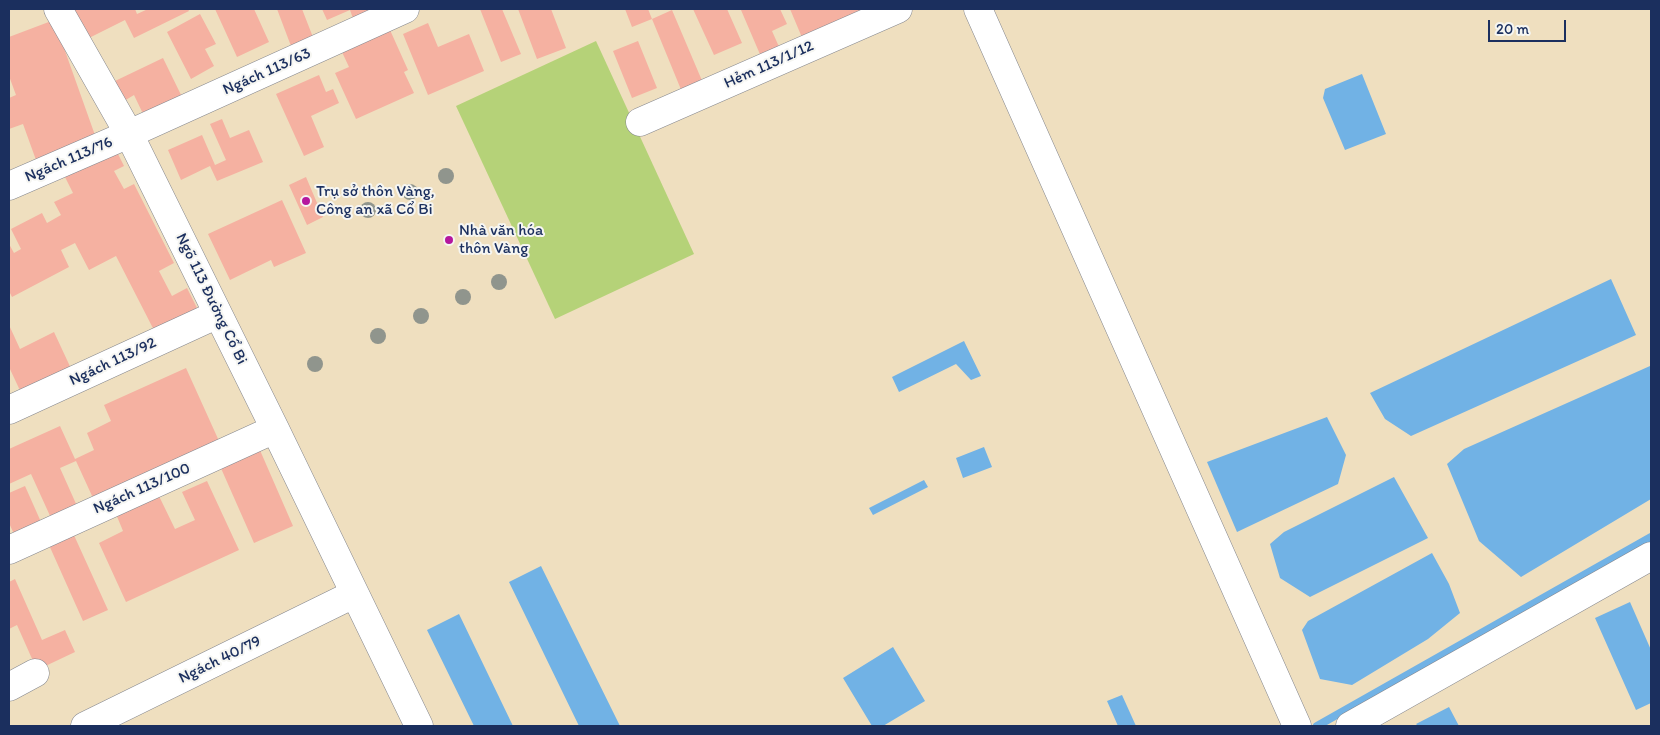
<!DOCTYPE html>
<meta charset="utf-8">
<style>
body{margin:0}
#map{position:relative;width:1660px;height:735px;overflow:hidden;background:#efdfbf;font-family:Itim,sans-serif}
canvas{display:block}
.frame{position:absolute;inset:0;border:10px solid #1b2f5e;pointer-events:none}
.scale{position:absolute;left:1488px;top:20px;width:78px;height:22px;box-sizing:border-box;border:2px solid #1b2f5e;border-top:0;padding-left:6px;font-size:15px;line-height:18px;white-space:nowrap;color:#1b2f5e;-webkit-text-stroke:4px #f6f6f2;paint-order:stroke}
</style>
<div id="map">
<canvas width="1660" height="735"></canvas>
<div class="frame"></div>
<div class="scale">20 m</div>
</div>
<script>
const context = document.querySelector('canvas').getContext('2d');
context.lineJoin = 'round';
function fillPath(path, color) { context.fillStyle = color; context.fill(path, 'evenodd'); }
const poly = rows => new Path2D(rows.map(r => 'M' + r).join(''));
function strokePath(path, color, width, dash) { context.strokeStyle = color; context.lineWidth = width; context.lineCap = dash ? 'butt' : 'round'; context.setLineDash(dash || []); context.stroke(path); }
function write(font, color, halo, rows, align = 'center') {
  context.font = font + ' Itim,sans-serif'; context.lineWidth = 4; context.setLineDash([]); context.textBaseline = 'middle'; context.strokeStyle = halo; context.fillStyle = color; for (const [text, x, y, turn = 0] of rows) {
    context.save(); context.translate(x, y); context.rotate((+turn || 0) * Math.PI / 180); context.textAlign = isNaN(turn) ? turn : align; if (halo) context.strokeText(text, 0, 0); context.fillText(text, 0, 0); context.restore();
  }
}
fillPath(poly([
 [596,41,694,254,555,319,456,106]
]), '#b5d278');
fillPath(poly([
 [1362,74,1386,134,1345,150,1323,98,1325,89],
 [1611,279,1636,335,1411,436,1385,419,1370,393],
 [964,341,981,376,971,380,956,364,899,392,892,377],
 [1650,366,1651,499,1521,577,1479,541,1447,464,1464,449],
 [1327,417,1346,455,1338,484,1237,532,1207,462],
 [984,447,992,467,963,478,956,458],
 [1394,477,1428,538,1310,597,1280,578,1270,544,1284,532],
 [924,480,928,487,873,515,869,508],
 [1432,553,1449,584,1460,613,1428,639,1352,685,1320,679,1302,630,1308,621],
 [541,566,620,726,579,726,509,582],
 [1630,602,1651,650,1651,703,1636,710,1595,618],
 [459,614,513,726,474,726,427,630],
 [893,647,925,701,883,726,872,726,843,678],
 [1122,695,1136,726,1118,726,1107,701],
 [1449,707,1459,726,1418,726,1416,724]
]), '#71b2e5');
strokePath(poly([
 [1317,726,1651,537]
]), '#71b2e5', 8);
fillPath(poly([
 [70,9,135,9,137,14,148,9,188,9,189,11,134,38,125,20,85,40],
 [215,9,254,9,269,42,237,57],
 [277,9,302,9,316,45,294,54],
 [322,9,383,9,356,27,350,10,327,20],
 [480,9,502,9,521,54,501,62],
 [518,9,551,9,566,48,537,59],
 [625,9,648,9,652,19,632,27],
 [693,9,727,9,742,43,714,55],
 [744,9,780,9,787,24,772,31,784,58,765,66,741,10],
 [790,9,884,9,806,47],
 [672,10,703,83,682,92,652,19],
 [200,14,216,44,205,49,214,66,191,79,167,32],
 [54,20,96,138,36,160,23,124,9,129,9,98,16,95,9,76,9,37],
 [428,23,438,47,469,34,484,71,428,95,403,34],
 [390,30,408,70,404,72,414,93,356,119,335,73,349,67,342,52],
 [638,41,657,88,632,98,613,51],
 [163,58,184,101,146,120,134,95,124,101,115,81],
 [319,75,326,92,333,89,339,103,311,116,324,147,304,156,276,94],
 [222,119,230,138,249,130,263,162,217,181,210,166,181,180,168,150,202,135,215,165,226,160,210,124],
 [114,146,124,166,114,171,124,189,134,184,174,263,159,271,172,296,187,288,202,318,159,340,116,256,89,270,75,243,61,250,69,267,12,297,9,291,9,244,14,253,21,249,11,229,42,213,47,223,61,215,54,202,73,193,63,173],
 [306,177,323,217,307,225,289,185],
 [282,200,306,253,274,267,271,260,230,280,208,234],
 [9,325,20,349,54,332,74,375,24,399,9,367],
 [186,368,219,441,93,498,76,461,60,468,77,506,51,518,31,474,9,484,9,449,60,426,75,459,94,450,87,433,111,421,104,405],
 [259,448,293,526,254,543,220,466],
 [207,481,239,550,126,602,99,543,123,531,116,514,158,494,175,529,195,520,182,492],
 [25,486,41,522,14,534,9,523,9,493],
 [73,533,108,610,83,621,49,545],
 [15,579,42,640,65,630,75,652,37,670,17,625,9,629,9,582]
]), '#f5b1a1');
const minor = poly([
 [58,9,129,134,275,429,419,726],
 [978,9,1297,726],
 [640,122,898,9],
 [9,186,129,134,405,9],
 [9,410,218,314],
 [9,550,275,429],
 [9,687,35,673],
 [85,726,354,594],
 [1350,726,1651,556]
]);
strokePath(minor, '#85878e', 29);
strokePath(minor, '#fff', 28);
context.fillStyle = '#90958d';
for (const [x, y] of [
 [446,176],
 [410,192],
 [368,210],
 [499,282],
 [463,297],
 [421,316],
 [378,336],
 [315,364]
]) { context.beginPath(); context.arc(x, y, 8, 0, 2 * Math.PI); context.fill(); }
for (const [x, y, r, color] of [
 [306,201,5,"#b5179e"],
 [449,240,5,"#b5179e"]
]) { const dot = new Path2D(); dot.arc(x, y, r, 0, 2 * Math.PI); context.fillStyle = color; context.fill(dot); strokePath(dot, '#f6f6f2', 2); }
write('16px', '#1b2f5e', '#f6f6f2', [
 ["Hẻm 113/1/12",769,65,-24],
 ["Ngách 113/63",267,72,-24],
 ["Ngách 113/76",69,160,-23],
 ["Ngõ 113 Đường Cổ Bi",211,299,64],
 ["Ngách 113/92",113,362,-25],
 ["Ngách 113/100",142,489,-24],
 ["Ngách 40/79",220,660,-26]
]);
write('16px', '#1b2f5e', '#f6f6f2', [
 ["Trụ sở thôn Vàng,",316,192],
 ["Công an xã Cổ Bi",316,210],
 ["Nhà văn hóa",459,231],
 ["thôn Vàng",459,249]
], 'left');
</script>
